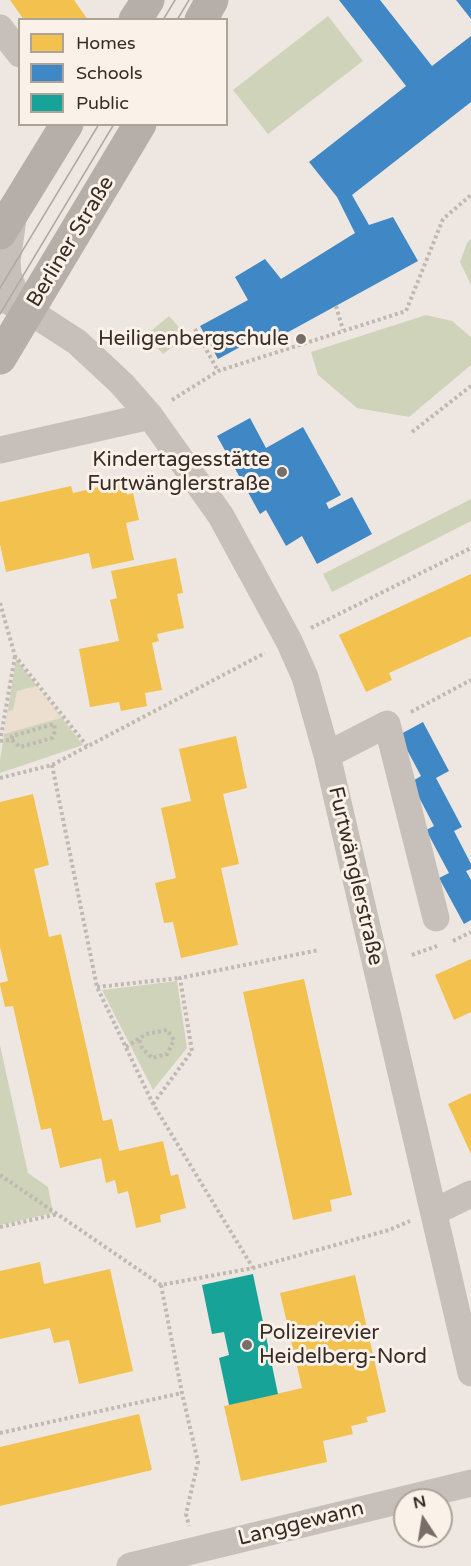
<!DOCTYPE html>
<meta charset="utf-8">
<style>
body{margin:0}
#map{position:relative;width:471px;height:1566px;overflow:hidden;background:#eee7e1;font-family:"Varela Round",sans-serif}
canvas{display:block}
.legend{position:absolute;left:18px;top:18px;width:210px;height:108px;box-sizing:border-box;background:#faf2e8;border:2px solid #aca39b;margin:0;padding:8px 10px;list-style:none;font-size:18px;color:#382c28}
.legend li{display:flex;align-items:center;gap:12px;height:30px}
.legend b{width:30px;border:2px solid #aca39b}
.north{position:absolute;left:393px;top:1488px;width:60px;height:60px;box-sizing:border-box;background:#faf2e8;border:2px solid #aca39b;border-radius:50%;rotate:348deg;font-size:16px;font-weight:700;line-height:24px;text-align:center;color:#382c28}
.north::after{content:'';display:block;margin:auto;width:21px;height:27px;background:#786d69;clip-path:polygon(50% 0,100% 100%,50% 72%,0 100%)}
</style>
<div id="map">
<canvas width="471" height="1566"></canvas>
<ul class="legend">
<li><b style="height:16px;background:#f2c14e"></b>Homes</li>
<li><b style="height:16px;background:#3f88c5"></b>Schools</li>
<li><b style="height:16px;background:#17a398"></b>Public</li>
</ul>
<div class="north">N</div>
</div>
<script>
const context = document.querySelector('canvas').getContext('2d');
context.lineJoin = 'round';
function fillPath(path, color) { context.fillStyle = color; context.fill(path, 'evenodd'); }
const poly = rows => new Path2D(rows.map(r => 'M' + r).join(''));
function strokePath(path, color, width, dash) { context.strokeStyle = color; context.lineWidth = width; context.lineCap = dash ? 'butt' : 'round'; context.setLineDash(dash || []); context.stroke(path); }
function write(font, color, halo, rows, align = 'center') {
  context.font = font + ' "Varela Round",sans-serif'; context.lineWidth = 6; context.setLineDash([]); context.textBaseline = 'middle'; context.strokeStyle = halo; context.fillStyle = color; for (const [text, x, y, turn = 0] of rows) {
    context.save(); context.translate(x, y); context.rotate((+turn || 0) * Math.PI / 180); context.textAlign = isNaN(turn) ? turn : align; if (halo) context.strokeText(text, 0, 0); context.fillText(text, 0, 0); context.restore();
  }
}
fillPath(poly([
 [328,16,363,61,268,134,233,90],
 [471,239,471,285,460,262,467,243],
 [426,315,452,321,471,337,471,365,409,417,357,408,318,375,311,352],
 [169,316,187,336,163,354,146,335],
 [471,499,471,521,332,592,323,574],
 [16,659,83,745,0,773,0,760],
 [177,981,187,1048,153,1090,102,990],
 [0,1045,28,1173,48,1187,53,1213,0,1225]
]), '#cfd3ba');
fillPath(poly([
 [37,686,61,718,4,734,8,711,13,710,17,691]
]), '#ecdfd0');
fillPath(poly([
 [10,0,74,0,88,20,24,20],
 [124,481,127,495,133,493,139,520,126,523,134,560,92,569,89,553,6,572,0,544,0,502,71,486,73,493],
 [176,558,183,593,177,594,184,628,157,634,159,641,152,643,162,690,145,693,147,706,121,711,119,702,90,707,79,649,119,641,110,600,117,598,111,571],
 [471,574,471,636,389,673,392,680,366,692,339,635],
 [236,736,247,788,223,794,239,864,221,868,238,945,181,958,173,922,164,923,155,883,176,878,161,808,191,801,179,749],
 [33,794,49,865,34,869,49,937,61,934,103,1121,112,1119,119,1151,163,1141,171,1176,178,1174,186,1208,160,1215,161,1222,136,1228,128,1191,118,1194,115,1180,106,1183,101,1158,60,1168,51,1128,41,1130,13,1006,5,1007,0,985,0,983,8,981,0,947,0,802],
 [471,959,471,1012,454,1020,435,975],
 [304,979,352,1195,330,1200,332,1211,293,1220,243,992],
 [471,1093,471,1154,448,1104],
 [40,1262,44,1284,110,1269,133,1371,79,1384,69,1340,54,1343,50,1328,0,1339,0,1271],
 [355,1275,386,1412,366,1417,368,1422,351,1426,353,1434,323,1441,327,1462,241,1481,224,1406,302,1388,280,1293],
 [139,1414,152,1470,0,1506,0,1447]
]), '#f2c14e');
fillPath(poly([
 [339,0,380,0,432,66,471,36,471,102,352,195,369,225,393,217,418,261,270,342,266,333,218,359,200,326,248,300,235,277,265,259,281,279,355,233,337,197,309,162,406,86],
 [456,0,471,0,471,19],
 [250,418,266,448,303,427,341,495,326,503,329,509,352,497,372,534,317,564,302,536,286,546,266,510,260,514,217,436],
 [423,722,449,771,436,778,462,827,454,831,471,864,471,869,466,871,471,880,471,920,464,924,439,878,449,873,426,830,434,826,411,782,421,776,399,735]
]), '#3f88c5');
fillPath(poly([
 [253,1274,278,1394,229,1405,219,1358,229,1355,224,1332,212,1334,202,1285]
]), '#17a398');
strokePath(poly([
 [336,306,343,330],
 [195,329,218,371],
 [172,400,218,371,406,311,443,219,471,195],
 [412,432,471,386],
 [0,603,15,656,87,746],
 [311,628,471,548],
 [411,712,471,680],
 [0,741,12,740,20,747,52,738,55,731,54,724,12,736,12,740],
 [0,742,15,656],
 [52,765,97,987,153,1104,253,1268],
 [0,778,52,765,265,653],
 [453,941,471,932],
 [412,955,437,946],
 [97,987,180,978],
 [126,1047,146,1034,167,1030,174,1040,167,1054,152,1058,142,1048,139,1039],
 [153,1104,192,1051,180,978,319,950],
 [0,1175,161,1285,253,1268,389,1230,410,1221],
 [0,1227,58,1214],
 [161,1285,182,1393,198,1462,186,1514,189,1526],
 [0,1433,182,1393]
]), '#c0b8b2', 4, [3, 3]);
strokePath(poly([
 [0,28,20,54],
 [14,212,7,261,8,275,14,290,29,311],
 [0,299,8,301,29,311,77,342,122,384,150,416,221,516,289,641,305,677,327,755,471,1373],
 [0,450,150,416],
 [327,755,387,724,436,918],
 [434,1212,471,1194],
 [130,1566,471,1483]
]), '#c7c0ba', 27);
strokePath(poly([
 [135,20,148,0],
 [201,20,212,0],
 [0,233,67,124],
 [0,358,140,124]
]), '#b5aea9', 33);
strokePath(poly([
 [163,20,175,0],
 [177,20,189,0],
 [0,288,99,124],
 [0,314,114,124]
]), '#afa8a4', 1.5);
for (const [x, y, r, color] of [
 [301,339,6,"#786d69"],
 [282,472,6,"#786d69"],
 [247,1345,6,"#786d69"]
]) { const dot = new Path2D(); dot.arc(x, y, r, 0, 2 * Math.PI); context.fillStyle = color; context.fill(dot); strokePath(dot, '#faf2e8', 2); }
write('21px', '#382c28', '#faf2e8', [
 ["Berliner Straße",71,242,-59],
 ["Furtwänglerstraße",355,876,77],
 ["Langgewann",301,1524,-14]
]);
write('21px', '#382c28', '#faf2e8', [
 ["Heiligenbergschule",289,339],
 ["Kindertagesstätte",270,460],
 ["Furtwänglerstraße",270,484],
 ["Polizeirevier",259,1333,"left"],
 ["Heidelberg-Nord",259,1357,"left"]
], 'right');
</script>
